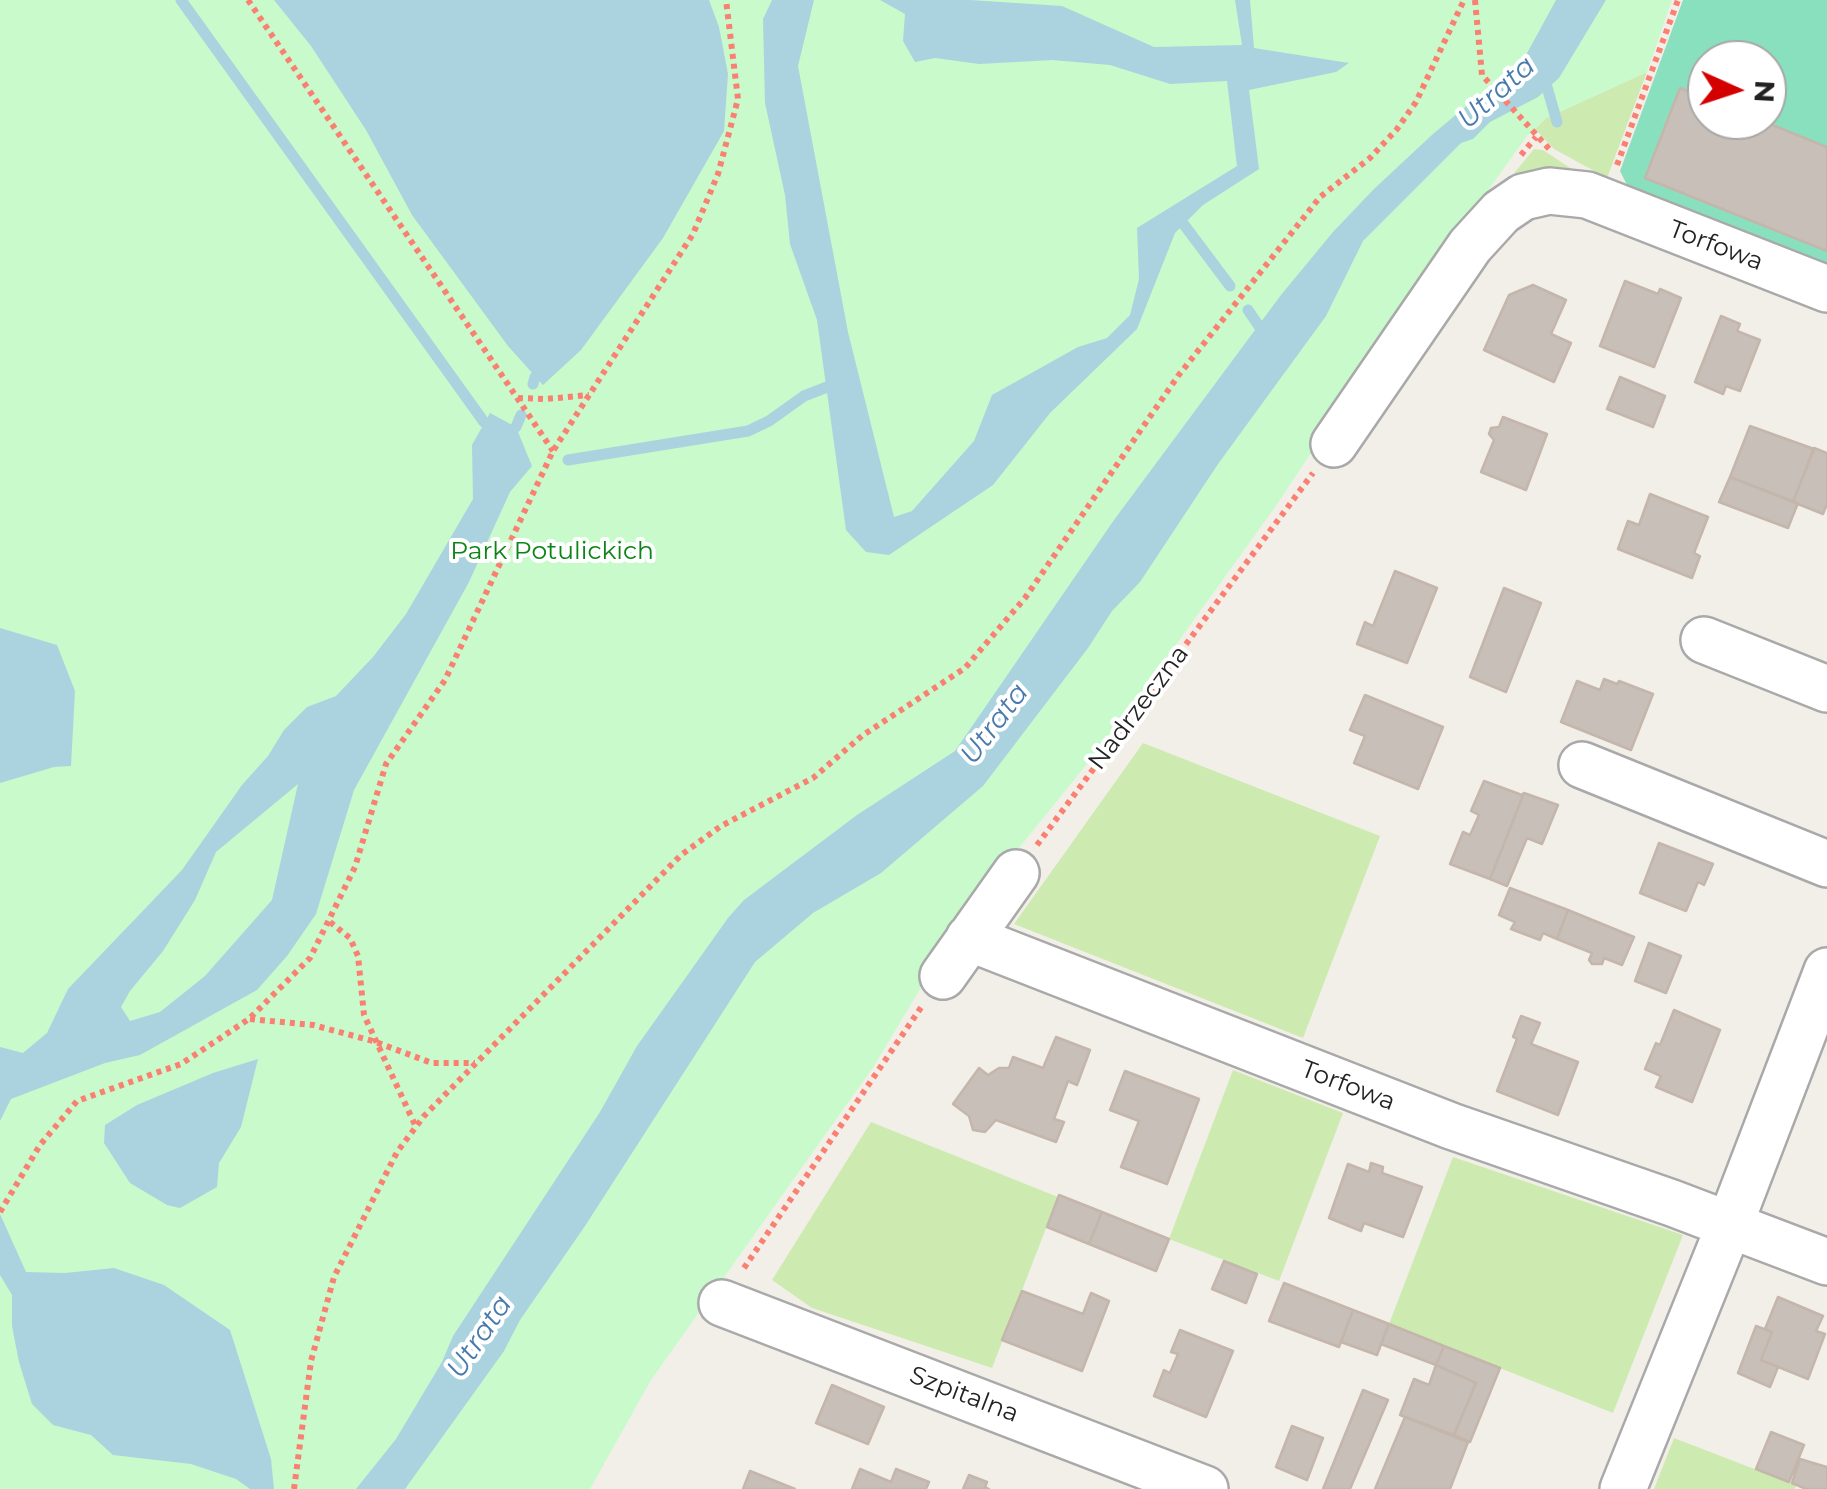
<!DOCTYPE html>
<style>
body{margin:0}
#map{position:relative;width:1827px;height:1489px;overflow:hidden;background:#f2efe9;font-family:Montserrat,sans-serif}
canvas{display:block}
.north{position:absolute;left:1687px;top:40px;width:100px;height:100px;box-sizing:border-box;background:#fff;border:2px solid #a7a7a7;border-radius:50%;rotate:93deg;font-size:28px;font-weight:700;line-height:40px;text-align:center;color:#222}
.north::after{content:'';display:block;margin:auto;width:35px;height:45px;background:#d40000;clip-path:polygon(50% 0,100% 100%,50% 72%,0 100%)}
</style>
<div id="map">
<canvas width="1827" height="1489"></canvas>
<div class="north">N</div>
</div>
<script>
const context = document.querySelector('canvas').getContext('2d');
context.lineJoin = 'round';
function fillPath(path, color) { context.fillStyle = color; context.fill(path, 'evenodd'); }
const poly = rows => new Path2D(rows.map(r => 'M' + r).join(''));
function strokePath(path, color, width, dash) { context.strokeStyle = color; context.lineWidth = width; context.lineCap = dash ? 'butt' : 'round'; context.setLineDash(dash || []); context.stroke(path); }
function write(font, color, halo, rows, align = 'center') {
  context.font = font + ' Montserrat,sans-serif'; context.lineWidth = 8; context.setLineDash([]); context.textBaseline = 'middle'; context.strokeStyle = halo; context.fillStyle = color; for (const [text, x, y, turn = 0] of rows) {
    context.save(); context.translate(x, y); context.rotate((+turn || 0) * Math.PI / 180); context.textAlign = isNaN(turn) ? turn : align; if (halo) context.strokeText(text, 0, 0); context.fillText(text, 0, 0); context.restore();
  }
}
fillPath(poly([
 [1647,72,1607,178,1554,149,1535,129,1546,118],
 [1534,149,1543,150,1590,181,1496,195],
 [1143,743,1380,836,1303,1038,1014,924],
 [1233,1070,1343,1113,1279,1281,1169,1239],
 [871,1122,1058,1197,992,1368,812,1308,772,1280],
 [1453,1157,1683,1235,1613,1413,1389,1324],
 [1674,1438,1796,1485,1795,1489,1654,1489]
]), '#cdebb0');
fillPath(poly([
 [0,0,1672,0,1647,72,1546,118,1527,136,1459,231,1273,510,1116,728,1006,864,932,969,874,1066,651,1380,590,1489,0,1489]
]), '#c8facc');
fillPath(poly([
 [1683,0,1827,0,1827,270,1631,193,1620,171],
 [1707,60,1767,60,1767,120,1707,120]
]), '#88e0be');
fillPath(poly([
 [274,0,709,0,719,27,728,74,724,131,663,238,581,350,543,385,508,346,412,215,366,130,311,46],
 [772,0,814,0,798,66,848,332,894,517,912,511,974,441,992,395,1078,347,1107,338,1130,315,1139,279,1137,228,1237,166,1227,81,1170,84,1110,65,1052,60,979,64,935,58,915,62,903,41,905,14,880,0,970,0,1062,6,1154,47,1242,45,1235,0,1250,0,1254,48,1349,63,1336,72,1249,90,1259,169,1203,205,1175,233,1137,329,1050,413,993,485,889,555,866,552,846,530,817,320,790,244,785,195,765,103,763,19],
 [1556,0,1606,0,1559,78,1538,97,1490,122,1473,139,1461,143,1363,241,1326,316,1218,464,1140,582,1112,611,1088,648,983,786,881,873,813,913,755,962,585,1226,520,1320,504,1351,405,1489,356,1489,396,1439,442,1362,453,1336,600,1112,637,1046,728,918,744,900,857,815,955,751,1114,520,1281,295,1333,232,1374,189,1433,134,1525,57],
 [490,413,516,427,532,466,510,492,469,582,354,790,316,914,287,956,257,990,140,1055,105,1063,11,1099,0,1121,0,1047,23,1053,47,1033,68,989,182,870,242,785,268,756,284,730,307,707,336,696,373,657,406,614,473,499,472,445],
 [298,784,272,900,205,976,160,1012,130,1021,121,1007,130,991,163,951,195,900,216,852],
 [0,628,57,645,75,691,71,766,54,767,0,783],
 [258,1059,241,1127,219,1163,217,1187,180,1208,167,1205,130,1183,104,1143,105,1125,137,1105,213,1073],
 [0,1214,26,1272,65,1273,114,1268,164,1285,230,1330,271,1459,274,1489,250,1489,236,1479,191,1464,113,1455,91,1435,53,1425,32,1404,19,1362,12,1326,12,1295,0,1275]
]), '#aad3df');
strokePath(poly([
 [181,0,484,422],
 [1543,73,1557,122],
 [1179,218,1230,286],
 [1248,310,1265,335],
 [533,384,535,377],
 [516,427,521,415],
 [568,460,748,431,769,421,804,396,840,382]
]), '#aad3df', 11);
const building = poly([
 [1680,88,1707,99,1707,120,1760,120,1827,147,1827,251,1645,178,1680,88],
 [1625,281,1658,294,1660,289,1681,298,1654,367,1600,346,1625,281],
 [1533,285,1566,300,1551,334,1571,343,1554,382,1484,350,1509,295,1533,285],
 [1721,316,1740,324,1737,331,1760,340,1740,391,1726,386,1723,394,1695,382,1721,316],
 [1620,377,1665,396,1653,427,1607,409,1620,377],
 [1503,417,1547,434,1526,490,1481,472,1494,440,1489,434,1491,428,1499,427,1503,417],
 [1750,426,1814,449,1793,502,1730,477,1750,426],
 [1814,448,1827,453,1827,504,1823,514,1793,502,1814,448],
 [1730,477,1798,503,1788,528,1719,502,1730,477],
 [1650,494,1708,517,1694,553,1700,556,1692,578,1618,549,1628,521,1639,525,1650,494],
 [1395,571,1437,588,1407,663,1357,644,1365,622,1373,626,1395,571],
 [1504,588,1541,603,1506,692,1470,677,1504,588],
 [1604,679,1617,684,1619,681,1653,694,1631,750,1561,722,1577,681,1600,690,1604,679],
 [1365,695,1443,727,1418,789,1354,763,1365,736,1350,730,1365,695],
 [1484,781,1522,795,1524,793,1490,879,1450,864,1463,832,1470,835,1479,815,1471,811,1484,781],
 [1524,793,1558,805,1542,844,1527,838,1507,886,1490,879,1524,793],
 [1659,843,1713,864,1704,885,1698,882,1686,911,1640,893,1659,843],
 [1510,888,1568,910,1557,939,1543,933,1540,940,1511,929,1515,922,1499,915,1510,888],
 [1568,910,1634,937,1622,965,1604,958,1602,964,1592,964,1589,960,1592,953,1557,939,1568,910],
 [1649,943,1681,956,1666,993,1635,981,1649,943],
 [1674,1010,1720,1030,1692,1102,1656,1087,1661,1076,1645,1069,1656,1043,1660,1045,1674,1010],
 [1521,1016,1540,1023,1531,1044,1578,1062,1558,1115,1497,1091,1517,1039,1513,1037,1521,1016],
 [1056,1037,1090,1050,1077,1085,1068,1081,1054,1119,1064,1122,1056,1142,996,1120,985,1132,973,1130,969,1116,953,1104,979,1068,988,1075,999,1068,1009,1068,1013,1057,1043,1068,1056,1037],
 [1125,1071,1199,1099,1167,1184,1121,1167,1139,1121,1110,1110,1125,1071],
 [1371,1163,1383,1167,1382,1173,1422,1187,1403,1237,1364,1223,1361,1231,1329,1218,1348,1164,1369,1172,1371,1163],
 [1059,1195,1102,1212,1089,1244,1047,1227,1059,1195],
 [1102,1212,1169,1239,1156,1271,1089,1244,1102,1212],
 [1224,1261,1257,1274,1246,1303,1212,1289,1224,1261],
 [1284,1283,1353,1310,1339,1347,1269,1321,1284,1283],
 [1022,1291,1083,1314,1091,1293,1109,1301,1082,1371,1002,1340,1022,1291],
 [1778,1297,1823,1316,1816,1331,1825,1334,1808,1379,1761,1360,1772,1332,1765,1329,1778,1297],
 [1353,1310,1389,1324,1377,1355,1341,1342,1353,1310],
 [1389,1324,1444,1346,1436,1365,1381,1344,1389,1324],
 [1756,1326,1772,1332,1761,1360,1778,1367,1770,1387,1738,1373,1756,1326],
 [1180,1330,1233,1351,1206,1417,1154,1396,1164,1370,1170,1373,1178,1354,1171,1352,1180,1330],
 [1444,1346,1500,1368,1470,1442,1454,1435,1476,1383,1436,1365,1444,1346],
 [1436,1365,1476,1383,1454,1435,1400,1415,1414,1379,1429,1385,1436,1365],
 [832,1385,884,1407,868,1444,816,1423,832,1385],
 [1363,1390,1388,1400,1350,1489,1323,1489,1363,1390],
 [1405,1417,1468,1442,1450,1489,1375,1489,1405,1417],
 [1292,1426,1323,1438,1307,1480,1276,1467,1292,1426],
 [1771,1432,1804,1445,1789,1482,1756,1469,1771,1432],
 [1800,1459,1827,1467,1827,1489,1806,1489,1792,1483,1800,1459],
 [860,1469,891,1482,896,1469,929,1482,926,1489,852,1489,860,1469],
 [750,1471,795,1489,743,1489,750,1471],
 [969,1475,987,1482,985,1487,989,1489,963,1489,969,1475]
]);
fillPath(building, '#c7bfb8');
strokePath(building, '#c4b6ab', 2.5);
const minor = poly([
 [1334,444,1470,246,1501,212,1523,197,1549,191,1587,195,1827,289],
 [1704,640,1827,689],
 [1582,765,1827,864],
 [969,938,1451,1126,1672,1203,1827,1262],
 [943,976,1016,873],
 [722,1303,1205,1489],
 [1623,1489,1730,1224,1827,971]
]);
strokePath(minor, '#a9a9a9', 50);
strokePath(poly([
 [248,0,553,451],
 [1475,0,1482,75,1551,151],
 [1521,155,1536,137],
 [1617,165,1678,0],
 [518,398,546,399,589,395],
 [1037,845,1313,473],
 [330,922,350,938,358,956,364,1015,416,1127],
 [250,1019,313,1025,373,1041,432,1063,475,1063],
 [0,1212,40,1145,77,1101,181,1064,249,1019,310,958,355,867,386,764,445,680,553,451,693,234,718,174,738,99,726,0],
 [744,1268,922,1006],
 [294,1489,311,1361,334,1277,397,1152,424,1116,681,855,721,826,813,778,863,735,965,668,1025,598,1178,376,1320,197,1370,158,1397,129,1416,102,1464,0]
]), '#fa8072', 6, [5, 5]);
strokePath(minor, '#fff', 45);
write('25px', '#222', '#fff', [
 ["Torfowa",1716,246,21],
 ["Nadrzeczna",1139,708,-53],
 ["Torfowa",1348,1086,21],
 ["Szpitalna",964,1395,21]
]);
write('25px', '#0c8416', '#fff', [
 ["Park Potulickich",552,552]
]);
write('italic 28px', '#4a7aab', '#fff', [
 ["Utrata",1497,93,-42],
 ["Utrata",995,724,-53],
 ["Utrata",480,1337,-56]
]);
</script>
